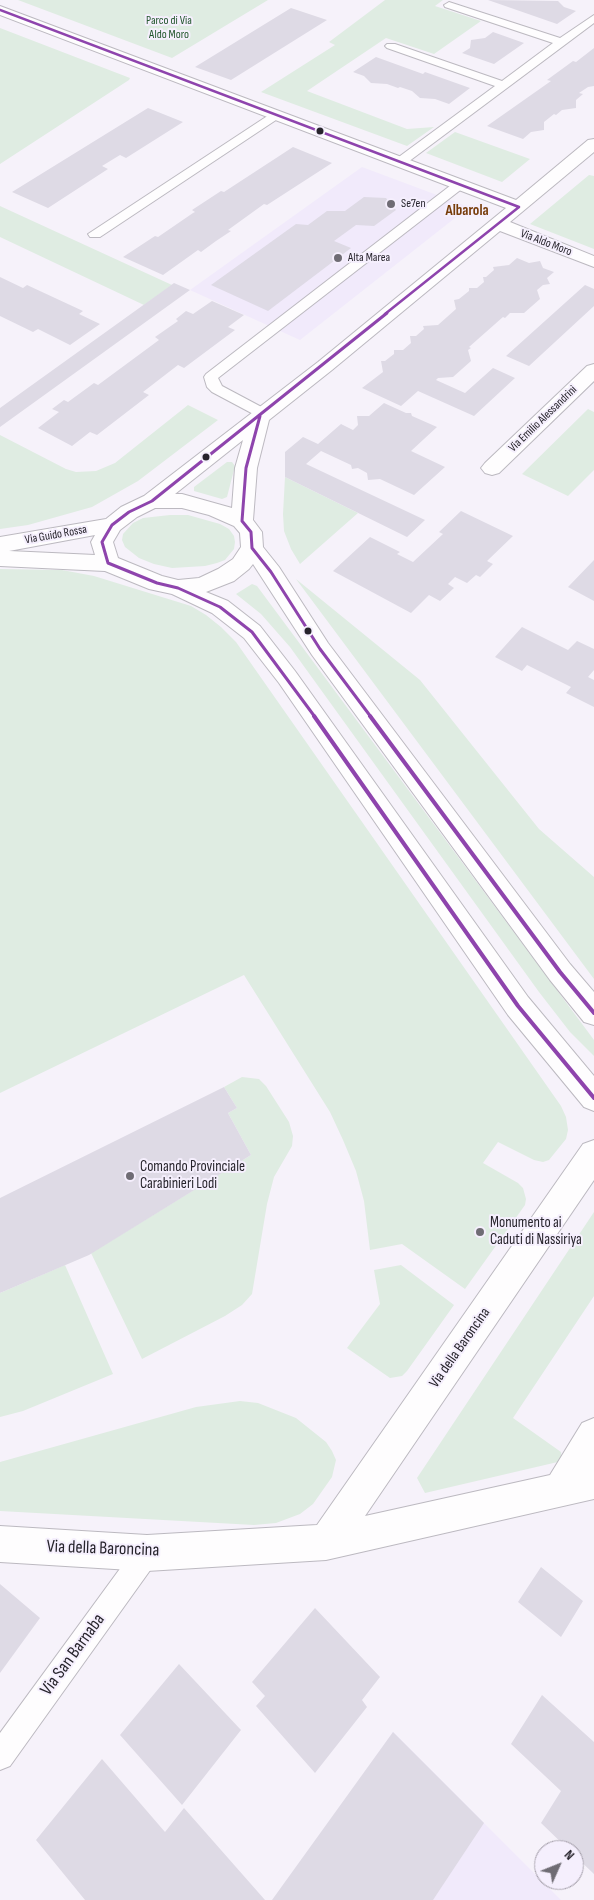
<!DOCTYPE html>
<style>
body{margin:0}
#map{position:relative;width:594px;height:1900px;overflow:hidden;background:#f6f2fa;font-family:"Sofia Sans Condensed",sans-serif}
canvas{display:block}
.north{position:absolute;left:534px;top:1840px;width:50px;height:50px;box-sizing:border-box;background:#f5effd;border:1px solid #a39ea9;border-radius:50%;rotate:46deg;font-size:14px;font-weight:700;line-height:20px;text-align:center;color:#27242c}
.north::after{content:'';display:block;margin:auto;width:18px;height:22px;background:#6f6c74;clip-path:polygon(50% 0,100% 100%,50% 72%,0 100%)}
</style>
<div id="map">
<canvas width="594" height="1900"></canvas>
<div class="north">N</div>
</div>
<script>
const context = document.querySelector('canvas').getContext('2d');
context.lineJoin = 'round';
function fillPath(path, color) { context.fillStyle = color; context.fill(path, 'evenodd'); }
const poly = rows => new Path2D(rows.map(r => 'M' + r).join(''));
function strokePath(path, color, width, dash) { context.strokeStyle = color; context.lineWidth = width; context.lineCap = dash ? 'butt' : 'round'; context.setLineDash(dash || []); context.stroke(path); }
function write(font, color, halo, rows, align = 'center') {
  context.font = font + ' "Sofia Sans Condensed",sans-serif'; context.lineWidth = 4; context.setLineDash([]); context.textBaseline = 'middle'; context.strokeStyle = halo; context.fillStyle = color; for (const [text, x, y, turn = 0] of rows) {
    context.save(); context.translate(x, y); context.rotate((+turn || 0) * Math.PI / 180); context.textAlign = isNaN(turn) ? turn : align; if (halo) context.strokeText(text, 0, 0); context.fillText(text, 0, 0); context.restore();
  }
}
fillPath(poly([
 [362,167,469,207,300,340,190,290],
 [393,1732,561,1900,276,1900]
]), '#f1eafb');
fillPath(poly([
 [18,0,268,0,172,58],
 [385,0,443,0,435,6,481,21,434,54,386,38,307,91,407,129,434,127,407,146,261,92,335,45,329,42],
 [0,28,130,78,129,80,0,164],
 [455,132,530,159,502,182,426,153],
 [589,175,594,176,594,249,530,224],
 [0,206,172,285,144,305,0,237],
 [188,405,218,420,138,481,92,507,28,525,0,529,0,435,66,469,76,472,96,471,115,463],
 [588,409,594,412,594,470,568,496,522,474],
 [227,462,232,462,235,466,227,497,222,499,194,491,194,487],
 [285,477,358,513,300,564,291,549,284,531,283,514],
 [170,515,188,515,220,524,229,529,234,536,235,542,234,549,225,560,217,563,205,566,172,568,154,564,139,558,125,547,122,540,123,534,133,523,143,518],
 [0,569,62,570,94,576,191,606,206,615,221,627,236,642,561,1106,566,1117,568,1130,566,1139,549,1160,543,1162,534,1160,498,1142,483,1163,518,1183,523,1188,526,1199,525,1205,465,1289,402,1244,370,1250,364,1201,356,1171,343,1140,330,1112,244,975,0,1093],
 [296,579,420,680,539,829,594,877,594,979],
 [252,584,257,586,594,1040,594,1056,570,1032,539,992,290,647,261,614,236,594],
 [242,1077,259,1079,266,1086,289,1122,293,1136,292,1146,274,1177,267,1204,252,1294,242,1305,225,1316,142,1359,91,1253,251,1155,228,1113,237,1108,224,1087],
 [594,1212,594,1296,513,1418,561,1452,562,1461,425,1493,417,1478],
 [65,1265,113,1374,23,1411,0,1417,0,1293],
 [401,1265,454,1305,407,1371,402,1376,390,1378,347,1348,380,1304,374,1270],
 [240,1401,258,1403,296,1418,326,1442,332,1451,336,1460,332,1477,313,1504,300,1514,276,1523,254,1525,0,1511,0,1462,196,1407]
]), '#dfece2');
fillPath(poly([
 [488,0,558,1,564,7,576,11,557,24],
 [291,8,327,20,231,80,195,67],
 [493,32,524,43,494,64,462,53,470,48,471,40,485,38],
 [594,48,594,86,588,87,579,93,583,94,576,100,576,108,562,110,556,115,554,114,544,122,544,130,531,132,523,139,487,126,551,81,547,80,573,61,576,62],
 [376,57,423,74,425,72,470,88,449,104,435,99,420,98,412,91,400,87,398,88,387,84,371,83,364,76,353,72],
 [148,108,183,122,126,158,120,155,102,166,108,169,48,208,12,192],
 [293,147,332,163,267,205,264,204,228,230,231,231,216,241,201,252,198,250,163,275,123,257,155,236,158,237,193,213,195,212,192,210,221,191,224,192],
 [364,197,386,198,396,210,374,226,356,225,334,241,351,248,268,311,211,285,296,224,308,225,327,211,345,211],
 [517,258,529,263,540,261,543,268,554,272,547,278,550,284,543,285,537,290,540,299,524,313,510,313,505,318,503,317,469,347,471,348,468,350,471,361,453,377,438,378,436,380,465,393,493,368,515,378,474,416,418,391,401,406,362,388,383,372,381,361,385,361,394,354,394,350,403,350,411,343,410,336,416,336,424,329,423,326,438,325,456,309,454,300,459,299,469,291,469,288,477,288,484,282,483,277,486,277,494,270,493,267,509,265],
 [0,277,23,288,27,285,83,311,79,314,100,324,70,345,38,329,33,332,0,316],
 [174,283,190,290,0,427,0,408],
 [585,285,594,289,594,306,529,366,506,356],
 [212,301,244,315,228,327,235,330,184,368,178,365,143,392,149,395,97,435,90,432,72,446,38,428,59,412,52,409,64,400,68,402,94,383,98,385,159,340,155,337,178,321,176,319,186,311,193,314],
 [384,403,406,413,411,413,412,416,437,427,411,451,445,467,414,495,380,479,368,480,367,473,358,468,352,469,351,465,321,451,306,464,425,520,407,537,285,477,285,452,303,437,318,444,341,424,353,430,358,425,357,416,369,416],
 [461,511,513,536,487,561,493,564,480,577,476,575,467,583,455,577,448,584,454,588,440,601,429,595,411,613,333,571,370,537,400,552,397,554,413,562,443,534,439,532],
 [594,560,594,601,568,587],
 [522,627,568,650,577,641,594,649,594,670,588,677,594,680,594,707,566,693,571,687,527,665,522,671,495,657],
 [224,1087,237,1108,228,1113,251,1155,89,1255,0,1293,0,1198],
 [541,1567,583,1601,561,1637,518,1602],
 [0,1584,40,1618,0,1673],
 [315,1608,380,1677,362,1700,367,1707,315,1773,256,1706,265,1696,252,1682],
 [179,1664,241,1730,182,1805,120,1735],
 [542,1695,594,1742,594,1874,574,1855,574,1850,569,1850,541,1823,561,1791,511,1744],
 [393,1732,484,1823,433,1900,272,1900],
 [102,1759,165,1832,184,1808,265,1900,85,1900,36,1840]
]), '#dedae5');
const service = poly([
 [449,2,560,38,594,15,594,23,404,165,396,165,394,162,396,159,495,86,387,48,385,46,387,44,395,44,502,81,553,43,445,7,444,5,449,2],
 [275,111,281,115,279,118,100,237,90,237,88,234,275,111],
 [459,181,465,185,463,188,218,378,222,386,269,411,271,414,269,417,259,417,212,392,207,387,204,377,206,374,455,182,459,181],
 [147,1540,156,1544,160,1553,156,1562,10,1766,0,1770,0,1733,138,1544,147,1540]
]);
const minor = poly([
 [0,6,516,200,588,140,594,139,594,152,510,222,594,256,594,267,500,231,332,370,269,420,257,468,253,520,262,532,263,547,279,567,328,643,570,964,594,992,594,1025,584,1022,550,980,312,655,253,564,249,569,234,581,206,592,228,601,260,626,295,671,528,997,594,1076,594,1111,584,1107,508,1015,279,683,244,638,212,613,172,594,149,589,105,571,0,566,0,537,106,519,121,507,144,496,318,362,506,208,0,15,0,6],
 [243,440,235,468,232,508,182,494,175,494,243,440],
 [155,508,182,508,209,515,234,526,240,533,241,547,233,559,218,569,199,578,178,580,162,576,118,558,113,542,120,530,137,517,155,508],
 [95,535,91,542,95,555,9,551,95,535],
 [594,364,594,381,499,473,492,475,485,473,481,468,485,463,587,366,594,364],
 [594,1140,594,1180,365,1516,550,1475,582,1423,594,1418,594,1499,326,1560,147,1571,0,1562,0,1526,147,1535,317,1525,583,1144,594,1140]
]);
strokePath(service, '#bcb9c0', 2);
strokePath(minor, '#bcb9c0', 2);
fillPath(service, '#fefdfe');
fillPath(minor, '#fefdfe');
strokePath(poly([
 [0,10,519,207],
 [385,314,519,207]
]), '#8e44ad', 2.5);
strokePath(poly([
 [260,416,246,468,242,521,251,532,252,548,271,572,320,649,371,717],
 [315,717,252,632,220,607,178,588,157,583,108,563,102,542,112,525,129,512,152,501,387,313]
]), '#8e44ad', 3);
strokePath(poly([
 [314,716,518,1006,594,1098],
 [370,716,560,972,594,1013]
]), '#8e44ad', 4);
for (const [x, y, r, color] of [
 [320,131,4.5,"#27242c"],
 [391,204,5,"#6f6c74"],
 [338,258,5,"#6f6c74"],
 [206,457,4.5,"#27242c"],
 [308,631,4.5,"#27242c"],
 [130,1176,5,"#6f6c74"],
 [480,1232,5,"#6f6c74"]
]) { const dot = new Path2D(); dot.arc(x, y, r, 0, 2 * Math.PI); context.fillStyle = color; context.fill(dot); strokePath(dot, '#f5effd', 2); }
write('12px', '#22562d', '#f5effd', [
 ["Parco di Via",169,21],
 ["Aldo Moro",169,35]
]);
write('12px', '#27242c', '#f5effd', [
 ["Se7en",401,204],
 ["Alta Marea",348,258]
], 'left');
write('12px', '#27242c', '#f5effd', [
 ["Via Aldo Moro",546,243,21],
 ["Via Emilio Alessandrini",543,419,-44],
 ["Via Guido Rossa",56,535,-10]
]);
write('bold 15px', '#773d0a', '#f5effd', [
 ["Albarola",467,211]
]);
write('15px', '#27242c', '#f5effd', [
 ["Comando Provinciale",140,1167],
 ["Carabinieri Lodi",140,1184],
 ["Monumento ai",490,1223],
 ["Caduti di Nassiriya",490,1240]
], 'left');
write('15px', '#27242c', '#f5effd', [
 ["Via della Baroncina",460,1348,-55]
]);
write('18px', '#27242c', '#f5effd', [
 ["Via della Baroncina",103,1549,2],
 ["Via San Barnaba",73,1655,-54]
]);
</script>
